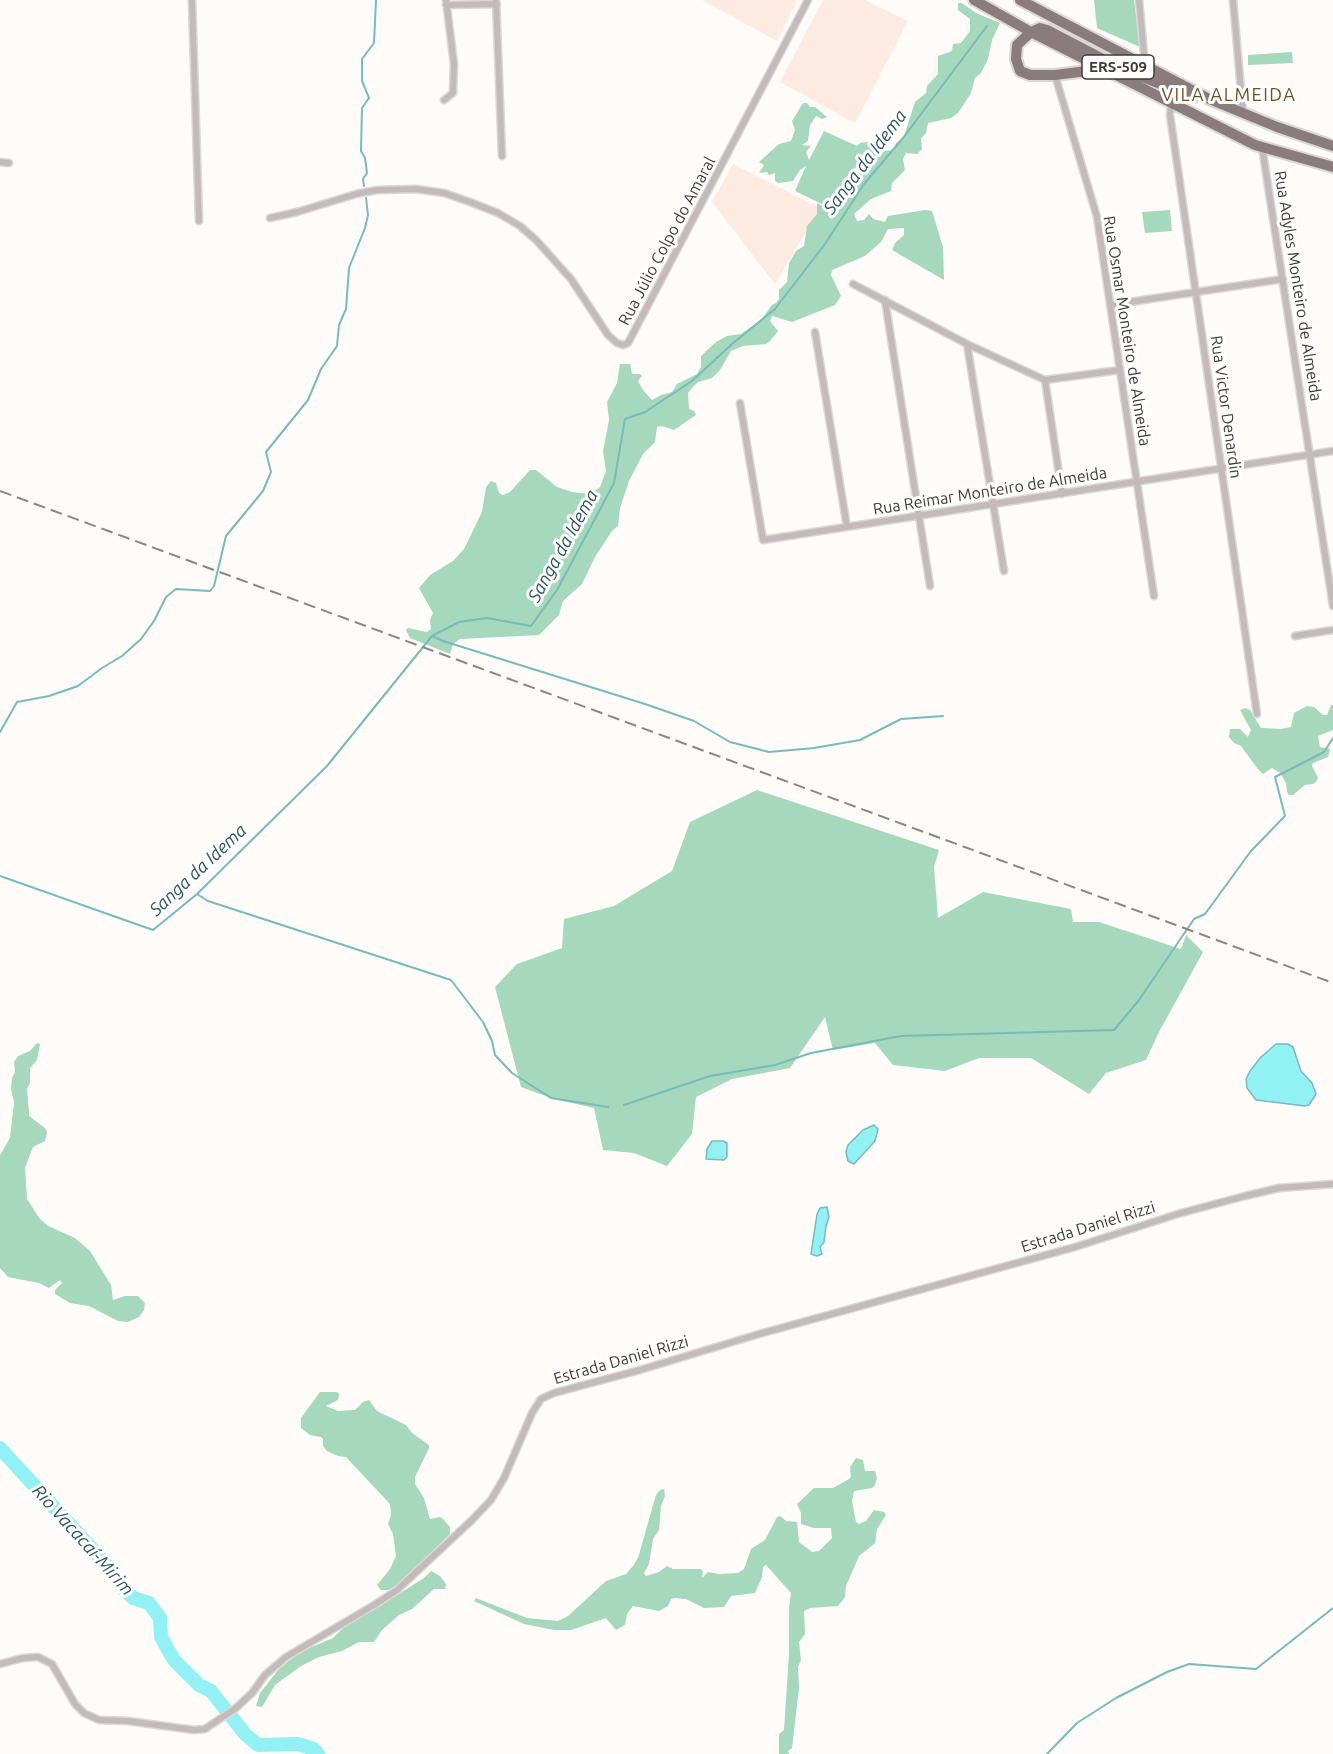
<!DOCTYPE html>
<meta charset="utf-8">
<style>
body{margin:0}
canvas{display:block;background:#fefbf9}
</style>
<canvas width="1333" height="1754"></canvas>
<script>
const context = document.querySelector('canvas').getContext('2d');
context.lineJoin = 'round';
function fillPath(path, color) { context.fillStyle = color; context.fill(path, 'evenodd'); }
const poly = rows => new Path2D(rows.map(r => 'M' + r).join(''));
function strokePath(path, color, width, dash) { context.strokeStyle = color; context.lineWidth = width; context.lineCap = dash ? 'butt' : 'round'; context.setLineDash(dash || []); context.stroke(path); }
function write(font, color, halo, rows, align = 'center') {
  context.font = font + ' Ubuntu,sans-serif'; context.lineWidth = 6; context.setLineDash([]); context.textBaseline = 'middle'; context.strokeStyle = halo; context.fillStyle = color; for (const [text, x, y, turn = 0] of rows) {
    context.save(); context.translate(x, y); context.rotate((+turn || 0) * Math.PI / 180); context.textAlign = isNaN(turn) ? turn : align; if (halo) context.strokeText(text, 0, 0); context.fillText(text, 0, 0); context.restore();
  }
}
fillPath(poly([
 [702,0,797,0,777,41],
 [823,0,865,0,908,21,855,123,780,82],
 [733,164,820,208,775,284,712,202]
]), '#fdeae1');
fillPath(poly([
 [1094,0,1134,0,1140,47,1097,28],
 [958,3,962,3,976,13,1000,23,992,40,988,59,981,73,975,78,971,93,958,113,951,118,928,123,926,133,921,138,922,149,917,154,906,153,903,159,905,170,892,183,891,191,871,199,854,214,857,221,864,220,869,214,873,219,885,222,888,216,925,210,932,211,943,247,944,280,892,250,895,243,904,235,904,228,888,229,881,242,865,256,832,270,831,275,841,296,835,305,792,322,772,316,770,321,778,331,770,341,766,344,743,346,731,351,720,370,712,378,698,382,693,387,688,393,689,409,694,411,696,415,674,430,662,426,657,427,655,442,643,454,629,481,620,508,618,526,612,531,595,557,582,584,563,601,559,615,539,635,460,639,453,644,450,654,410,638,406,630,408,628,427,632,431,629,430,620,433,613,419,588,430,575,453,561,464,549,482,512,486,487,491,481,496,483,499,493,503,495,510,492,530,470,536,470,557,487,572,492,590,494,600,487,606,471,603,451,609,420,607,402,617,383,620,364,630,364,632,374,640,374,642,376,638,381,643,390,652,400,661,395,672,392,677,384,697,374,701,367,701,356,716,342,727,336,741,334,761,320,772,305,776,303,779,299,779,290,787,282,789,263,796,251,804,246,807,226,817,214,817,203,836,213,856,177,859,161,834,210,795,191,806,166,800,170,793,181,778,183,775,181,775,173,769,175,767,172,759,173,764,165,759,162,779,144,791,141,795,130,792,121,803,103,807,103,810,107,815,107,827,117,822,119,816,116,810,125,808,141,802,145,811,146,806,152,809,160,824,131,857,146,860,143,867,142,882,151,894,150,896,143,903,139,915,102,926,93,927,86,938,74,938,56,952,51,953,44,961,43,970,31,970,19,958,10],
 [1292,52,1293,63,1248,65,1248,55],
 [1170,210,1172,231,1145,233,1142,212],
 [1331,705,1333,705,1333,730,1318,736,1320,747,1330,749,1328,757,1313,763,1312,766,1318,778,1316,782,1313,784,1305,785,1293,795,1289,795,1287,792,1286,783,1280,773,1272,768,1263,774,1257,768,1241,746,1234,743,1229,737,1230,729,1240,729,1248,737,1251,730,1240,710,1245,708,1250,710,1261,728,1281,729,1291,727,1294,713,1307,706,1314,707,1323,715,1327,715],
 [757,790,939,850,934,867,938,918,983,892,1071,909,1073,922,1099,922,1181,949,1186,935,1203,952,1159,1032,1146,1060,1106,1073,1089,1094,1031,1058,979,1058,945,1071,893,1065,875,1043,833,1050,825,1017,790,1068,732,1079,696,1097,692,1134,667,1166,634,1153,603,1150,594,1108,554,1099,521,1087,495,987,517,964,562,948,564,919,614,906,672,871,690,822],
 [37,1043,40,1044,37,1060,30,1068,30,1083,27,1089,29,1112,29,1116,46,1129,47,1133,45,1141,33,1147,25,1168,27,1199,40,1219,48,1226,75,1238,90,1251,111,1285,113,1300,125,1296,138,1296,145,1303,144,1310,139,1317,128,1322,118,1321,89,1306,70,1303,55,1294,55,1290,62,1283,60,1280,49,1288,39,1283,8,1277,0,1268,0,1155,10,1138,14,1102,11,1089,12,1078,15,1072,14,1062,18,1056,30,1051],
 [320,1392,337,1392,339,1394,338,1400,326,1406,338,1411,355,1410,363,1402,369,1400,377,1411,406,1425,412,1433,429,1445,429,1448,415,1477,415,1484,424,1498,430,1519,440,1517,443,1519,450,1527,450,1534,400,1584,388,1590,381,1590,377,1585,390,1569,396,1556,393,1534,388,1524,391,1515,390,1504,346,1457,338,1456,327,1451,323,1446,323,1439,321,1437,310,1435,301,1428,301,1418],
 [856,1458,863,1460,865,1471,875,1471,877,1478,875,1485,872,1488,854,1491,852,1501,856,1522,859,1524,866,1521,874,1510,884,1512,886,1515,877,1529,875,1543,859,1556,846,1586,845,1597,838,1606,810,1608,804,1611,805,1634,799,1642,801,1660,798,1667,799,1688,792,1748,788,1751,789,1754,779,1754,779,1734,784,1730,789,1654,789,1609,791,1593,766,1565,763,1567,762,1577,755,1593,731,1596,724,1607,704,1608,686,1599,675,1598,671,1599,668,1606,659,1611,633,1606,627,1614,625,1625,616,1630,606,1618,571,1630,554,1630,524,1624,474,1601,476,1598,527,1618,558,1621,568,1616,606,1581,626,1574,633,1566,638,1558,656,1495,660,1490,664,1489,665,1496,661,1506,659,1530,653,1539,649,1564,644,1573,646,1576,659,1572,667,1566,673,1569,701,1569,703,1572,702,1578,708,1572,719,1574,738,1573,744,1569,751,1549,765,1540,777,1517,780,1516,786,1521,797,1522,799,1542,812,1552,819,1551,832,1538,831,1528,814,1528,801,1524,801,1513,797,1504,814,1488,833,1488,849,1479,851,1477,850,1467],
 [431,1571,440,1576,446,1584,445,1589,434,1589,412,1609,399,1615,382,1630,374,1642,359,1642,342,1651,319,1657,301,1666,275,1685,262,1707,256,1706,260,1693,278,1670,290,1660,307,1649,333,1638,349,1622,375,1609,424,1578]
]), '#a5d8bc');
const water = poly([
 [1276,1044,1288,1044,1293,1047,1301,1071,1312,1083,1316,1094,1309,1105,1305,1106,1256,1100,1247,1088,1246,1079,1250,1071,1261,1057,1276,1044],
 [874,1125,878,1129,875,1141,854,1164,848,1161,846,1152,848,1145,863,1130,874,1125],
 [712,1141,723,1141,727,1143,727,1157,724,1160,706,1159,707,1149,712,1141],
 [827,1207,829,1217,826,1226,824,1242,820,1247,822,1254,817,1256,811,1254,817,1214,820,1208,827,1207]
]);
fillPath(water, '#91f1f3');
strokePath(water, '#79babb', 1.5);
strokePath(poly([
 [364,186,363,179,367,173,365,158,361,151,362,108,369,98,362,81,362,59,374,43,376,0],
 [432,636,443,641,645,704,694,721,730,742,769,752,814,748,860,740,901,719,943,716],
 [0,732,17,702,49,696,78,686,102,668,122,656,141,639,154,621,166,597,176,589,210,591,214,586,226,536,263,491,271,472,266,452,308,400,321,369,337,346,339,325,346,309,349,268,365,228,368,215,366,198],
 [0,876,153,930,197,894,327,766,432,636,459,622,487,618,531,626,557,590,614,483,625,419,645,412,692,381,732,344,775,309,825,244,864,184,903,138,987,26],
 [197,894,208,901,451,980,483,1022,492,1041,495,1055,512,1073,551,1098,608,1107],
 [624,1105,710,1076,775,1065,811,1053,901,1036,1114,1030,1139,1000,1194,919,1205,914,1251,851,1285,816,1275,777,1324,752,1333,738],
 [1047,1754,1077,1723,1116,1698,1167,1672,1189,1664,1256,1669,1333,1608]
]), '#79babb', 2);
strokePath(poly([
 [0,1448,105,1563,123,1588,133,1598,149,1603,160,1618,161,1637,174,1660,199,1685,211,1691,245,1734,258,1745,298,1744,314,1749,318,1754]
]), '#91f1f3', 14);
const minor = poly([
 [192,0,199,221],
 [496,0,502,156],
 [1139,0,1145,65],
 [1233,0,1243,113],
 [446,5,497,4],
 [1055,75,1097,217,1154,596],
 [444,100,453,93,454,64,446,0],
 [1171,104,1170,115,1257,714],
 [1262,147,1333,606],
 [0,162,9,163],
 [270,218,297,212,356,194,377,190,416,189,444,193,470,202,498,213,520,226,536,240,571,279,608,335,617,343,623,345,628,343,808,0],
 [853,284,967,344,1045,380,1120,370],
 [885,300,930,586],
 [1110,305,1283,279],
 [815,332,847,527],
 [967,344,1004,571],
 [1045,380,1062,494],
 [740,403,763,540,1333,451],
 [1295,636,1333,630],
 [0,1664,23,1658,38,1657,52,1664,75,1704,84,1713,99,1720,128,1721,194,1730,205,1729,236,1708,252,1693,265,1675,286,1657,374,1605,397,1590,472,1520,491,1500,504,1478,532,1413,541,1399,554,1393,640,1370,759,1334,1075,1247,1181,1213,1245,1196,1279,1188,1333,1184]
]);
const trunk = poly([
 [974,0,1031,32,1255,145,1333,167],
 [1020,0,1209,99,1277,127,1333,146],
 [1103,69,1055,75,1030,75,1020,71,1016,59,1017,45,1031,32,1040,28,1047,30,1122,69,1194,97]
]);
strokePath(minor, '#dcd8d6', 9);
strokePath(trunk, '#dcd8d6', 14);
strokePath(minor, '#c3bbbb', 6);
strokePath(trunk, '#8a7c7c', 10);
strokePath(poly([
 [0,491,1333,983]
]), '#8b8683', 2, [12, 6]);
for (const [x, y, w] of [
 [1118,67,72]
]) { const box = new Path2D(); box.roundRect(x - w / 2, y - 12, w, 24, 4.5); context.fillStyle = '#fff'; context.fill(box); strokePath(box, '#403a37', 1.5); }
write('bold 15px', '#403a37', null, [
 ["ERS-509",1118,67]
]);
write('16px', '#403a37', '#fff', [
 ["Rua Júlio Colpo do Amaral",667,241,-62],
 ["Rua Adyles Monteiro de Almeida",1298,286,81],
 ["Rua Osmar Monteiro de Almeida",1127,331,81],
 ["Rua Victor Denardin",1226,407,82],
 ["Rua Reimar Monteiro de Almeida",990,491,-9],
 ["Estrada Daniel Rizzi",1088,1227,-17],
 ["Estrada Daniel Rizzi",621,1360,-16]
]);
context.letterSpacing = '1.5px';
write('18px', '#72501e', '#fff', [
 ["VILA ALMEIDA",1229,95]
]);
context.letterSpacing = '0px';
write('italic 18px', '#2a5557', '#fff', [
 ["Sanga da Idema",865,162,-53],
 ["Sanga da Idema",563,546,-61],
 ["Sanga da Idema",198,870,-43],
 ["Rio Vacacaí-Mirim",83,1540,48]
]);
</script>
